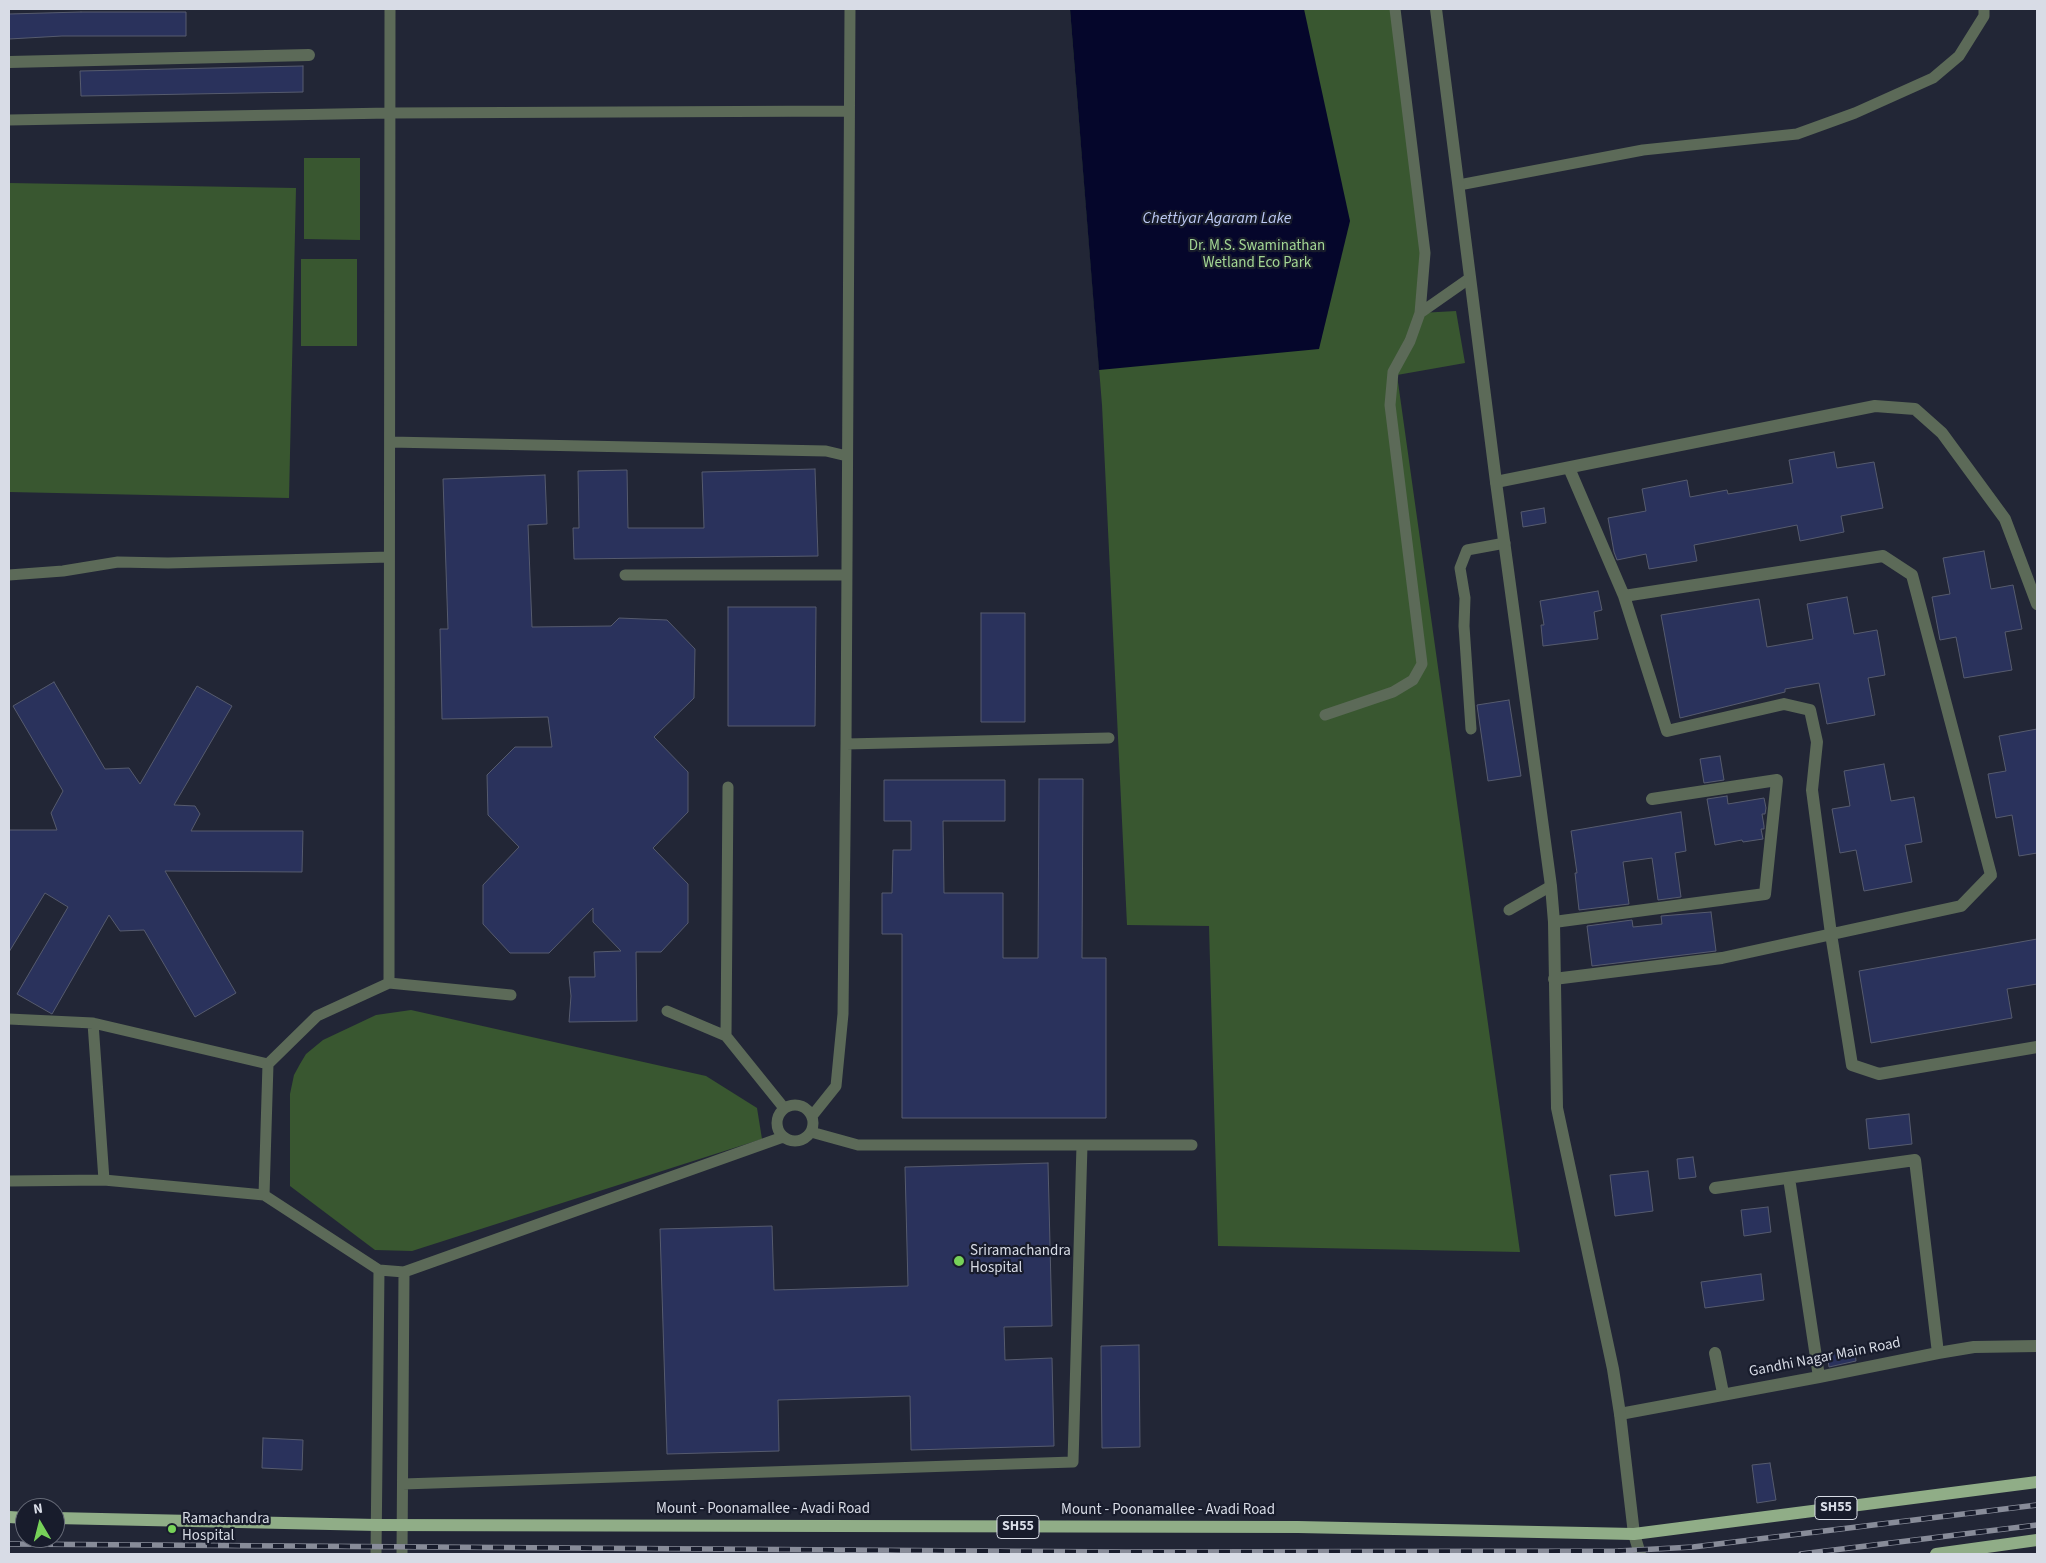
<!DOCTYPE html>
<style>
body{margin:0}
#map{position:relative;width:2046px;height:1563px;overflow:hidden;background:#222636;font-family:"Source Sans 3",sans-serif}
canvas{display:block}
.frame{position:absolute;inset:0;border:10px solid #d8dce6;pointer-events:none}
.north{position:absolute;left:15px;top:1498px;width:50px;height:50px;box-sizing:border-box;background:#181c2c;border:1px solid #656976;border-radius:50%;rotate:352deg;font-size:14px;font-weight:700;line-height:20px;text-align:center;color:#d8dce6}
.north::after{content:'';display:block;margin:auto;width:18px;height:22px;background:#77d259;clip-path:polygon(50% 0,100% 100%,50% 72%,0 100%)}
</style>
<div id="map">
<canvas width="2046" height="1563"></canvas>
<div class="frame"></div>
<div class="north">N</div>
</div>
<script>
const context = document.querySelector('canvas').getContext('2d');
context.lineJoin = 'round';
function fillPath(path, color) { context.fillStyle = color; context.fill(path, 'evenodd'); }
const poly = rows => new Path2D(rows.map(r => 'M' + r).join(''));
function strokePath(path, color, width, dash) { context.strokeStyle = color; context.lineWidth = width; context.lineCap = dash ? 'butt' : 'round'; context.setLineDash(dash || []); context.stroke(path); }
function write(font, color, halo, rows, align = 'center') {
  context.font = font + ' "Source Sans 3",sans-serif'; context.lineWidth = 4.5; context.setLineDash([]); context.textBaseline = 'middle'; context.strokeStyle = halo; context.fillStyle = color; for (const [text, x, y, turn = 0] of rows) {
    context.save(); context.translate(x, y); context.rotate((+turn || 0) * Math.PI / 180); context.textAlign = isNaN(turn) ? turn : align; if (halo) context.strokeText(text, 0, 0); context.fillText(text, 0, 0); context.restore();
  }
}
fillPath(poly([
 [1070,9,1395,9,1425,253,1420,313,1456,311,1465,363,1397,375,1520,1252,1218,1246,1209,926,1127,925,1102,405],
 [304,158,360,158,360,240,304,239],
 [9,183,296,188,289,498,9,492],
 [301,259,357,259,357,346,301,346],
 [411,1010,706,1076,757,1108,762,1139,412,1251,375,1250,290,1186,290,1094,294,1075,300,1064,306,1054,323,1040,376,1015]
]), '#395730');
fillPath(poly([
 [1070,9,1304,9,1350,221,1319,349,1099,370]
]), '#05062b');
const building = poly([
 [81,12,186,12,186,36,62,36,9,39,9,14,81,12],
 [303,66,303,92,81,96,80,71,303,66],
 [1834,452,1837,468,1874,462,1883,508,1841,516,1844,532,1800,541,1797,525,1736,537,1694,545,1697,561,1649,569,1646,554,1617,560,1614,552,1608,518,1646,511,1642,489,1687,480,1690,497,1727,490,1728,494,1793,483,1789,460,1834,452],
 [815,469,818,556,574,559,573,528,579,528,578,471,627,470,628,528,704,528,702,472,815,469],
 [545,475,547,524,528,525,532,627,611,626,619,618,667,620,695,649,694,698,654,737,688,772,688,812,653,848,688,884,688,923,661,952,636,952,637,1021,569,1022,571,996,569,977,595,977,594,952,621,951,593,922,593,908,549,953,510,953,483,924,483,885,519,847,488,815,487,775,515,747,552,747,548,717,442,719,440,629,448,629,443,479,545,475],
 [1544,508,1546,523,1523,527,1521,512,1544,508],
 [1984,551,1991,589,2013,585,2022,629,2005,632,2012,670,1964,678,1956,637,1940,640,1932,597,1950,594,1943,558,1984,551],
 [1598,591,1602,610,1594,612,1598,639,1543,646,1541,625,1544,625,1540,601,1598,591],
 [1847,597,1854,634,1877,630,1885,675,1868,678,1875,715,1827,724,1819,683,1785,689,1785,692,1680,718,1661,615,1759,599,1767,647,1813,639,1807,604,1847,597],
 [728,607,816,607,815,726,728,726,728,607],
 [981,613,1025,613,1025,722,981,722,981,613],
 [54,682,105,769,129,768,140,784,197,686,232,706,174,805,195,806,200,814,191,831,303,831,302,872,165,871,236,993,195,1017,144,930,120,931,109,915,52,1014,17,994,68,907,45,893,9,952,9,830,57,830,51,813,63,791,13,706,54,682],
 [1509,700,1521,776,1488,781,1477,705,1509,700],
 [2037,729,2037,853,2019,856,2012,815,1996,818,1988,774,2006,771,1999,736,2037,729],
 [1720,756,1724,780,1704,783,1700,759,1720,756],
 [1884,764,1891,801,1914,797,1922,842,1905,845,1912,882,1864,891,1856,850,1840,853,1832,809,1850,806,1844,771,1884,764],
 [1039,779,1083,779,1082,958,1106,958,1106,1118,902,1118,902,934,882,934,882,893,892,893,893,850,911,850,911,821,884,821,884,780,1005,780,1005,821,943,821,944,893,1003,893,1003,958,1038,958,1039,779],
 [1727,796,1728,804,1764,798,1766,808,1765,814,1762,814,1764,826,1764,829,1761,829,1763,839,1743,842,1742,840,1715,845,1707,799,1727,796],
 [1681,812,1686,851,1675,853,1681,897,1658,900,1652,858,1623,862,1629,904,1579,910,1575,873,1577,873,1571,831,1681,812],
 [1711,912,1716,951,1592,966,1587,926,1632,920,1633,927,1662,924,1661,916,1711,912],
 [2037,939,2037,984,2007,989,2012,1018,1871,1043,1859,971,2037,939],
 [1909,1114,1912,1144,1869,1149,1866,1119,1909,1114],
 [1693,1157,1696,1177,1679,1179,1677,1159,1693,1157],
 [1048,1163,1052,1326,1004,1327,1005,1360,1052,1358,1054,1446,911,1450,910,1396,778,1400,779,1451,667,1454,660,1229,772,1226,774,1290,908,1286,905,1167,1048,1163],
 [1648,1171,1653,1211,1615,1216,1610,1175,1648,1171],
 [1768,1207,1771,1232,1744,1236,1741,1210,1768,1207],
 [1761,1274,1764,1300,1705,1308,1701,1282,1761,1274],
 [1139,1345,1140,1447,1102,1448,1101,1346,1139,1345],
 [1855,1349,1856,1361,1829,1367,1827,1353,1855,1349],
 [263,1438,303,1440,302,1470,262,1468,263,1438],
 [1770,1463,1776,1500,1757,1503,1752,1465,1770,1463]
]);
fillPath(building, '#2a325c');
strokePath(building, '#565b6e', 1);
strokePath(poly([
 [9,120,390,113,849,111],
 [1459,185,1643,150,1797,134,1855,113,1933,78,1959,56,1984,16,1984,9],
 [1420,313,1470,278],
 [390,442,826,451,847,456],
 [9,575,63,571,118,562,168,563,389,557],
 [625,575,846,575],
 [1325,715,1393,692,1413,680,1422,664,1390,405,1393,372,1410,341,1420,313,1425,253,1395,9],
 [1471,729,1464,626,1465,598,1460,568,1467,550,1505,543],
 [846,744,1109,738],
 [1509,910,1551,886],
 [389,983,390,9],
 [667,1011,726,1036,784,1108],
 [9,1019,93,1023,268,1064],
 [93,1023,104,1180,264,1195,379,1270,404,1272,783,1137],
 [726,1036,728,787],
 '777 1123a18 18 0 1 1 36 0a18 18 0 1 1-36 0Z',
 [812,1116,836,1086,843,1014,846,744,850,9],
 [811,1132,858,1145,1192,1145],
 [9,1181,104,1180],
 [264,1195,268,1064,317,1016,389,983,511,995],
 [403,1484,1073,1462,1082,1145],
 [376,1554,379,1270],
 [402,1554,404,1272]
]), '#5c6a58', 11);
strokePath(poly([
 [9,62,309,55],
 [1569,468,1624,596,1667,731,1784,704,1810,710,1817,742,1812,790,1831,934,1852,1065,1879,1074,2037,1047],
 [1496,482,1875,406,1915,409,1942,433,2005,519,2037,604],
 [1554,922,1765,894,1777,780,1652,799],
 [1554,979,1722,958,1961,906,1991,875,1912,575,1883,556,1624,596],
 [1789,1178,1819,1377],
 [1715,1188,1915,1160,1938,1353],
 [1715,1353,1723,1393],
 [1620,1414,1819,1377,1938,1353,1974,1347,2037,1346]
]), '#5c6a58', 12);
strokePath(poly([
 [1436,9,1496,482,1551,886,1554,922,1557,1108,1613,1369,1620,1414,1634,1534,1640,1554]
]), '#5c6a58', 12);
strokePath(poly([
 [9,1517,25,1518],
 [55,1518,376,1525,1298,1527,1634,1534,2037,1482],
 [1936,1554,2037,1540]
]), '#90ad87', 12);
const rail = poly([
 [9,1544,1126,1552,1618,1551,1693,1547,2037,1505],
 [1801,1554,2037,1525]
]);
strokePath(rail, '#888c99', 5.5);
strokePath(rail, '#181c2c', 4, [11]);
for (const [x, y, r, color] of [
 [959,1261,6,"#77d259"],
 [172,1529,5,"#77d259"]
]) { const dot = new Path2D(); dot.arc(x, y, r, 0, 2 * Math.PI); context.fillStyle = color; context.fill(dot); strokePath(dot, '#181c2c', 2); }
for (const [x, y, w] of [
 [1836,1508,42],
 [1018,1527,42]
]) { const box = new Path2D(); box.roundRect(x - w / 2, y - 11.5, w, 23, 4); context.fillStyle = '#181c2c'; context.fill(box); strokePath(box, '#d8dce6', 1); }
write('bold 14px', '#d8dce6', null, [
 ["SH55",1836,1508],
 ["SH55",1018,1527]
]);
write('15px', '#a3d694', '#181c2c', [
 ["Dr. M.S. Swaminathan",1257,247],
 ["Wetland Eco Park",1257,264]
]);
write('15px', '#d8dce6', '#181c2c', [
 ["Sriramachandra",970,1252],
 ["Hospital",970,1269],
 ["Ramachandra",182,1520],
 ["Hospital",182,1537]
], 'left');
write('15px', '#d8dce6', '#181c2c', [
 ["Gandhi Nagar Main Road",1825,1358,-11],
 ["Mount - Poonamallee - Avadi Road",763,1510],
 ["Mount - Poonamallee - Avadi Road",1168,1511]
]);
write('italic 16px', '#bcc9f4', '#181c2c', [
 ["Chettiyar Agaram Lake",1217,219]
]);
</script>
